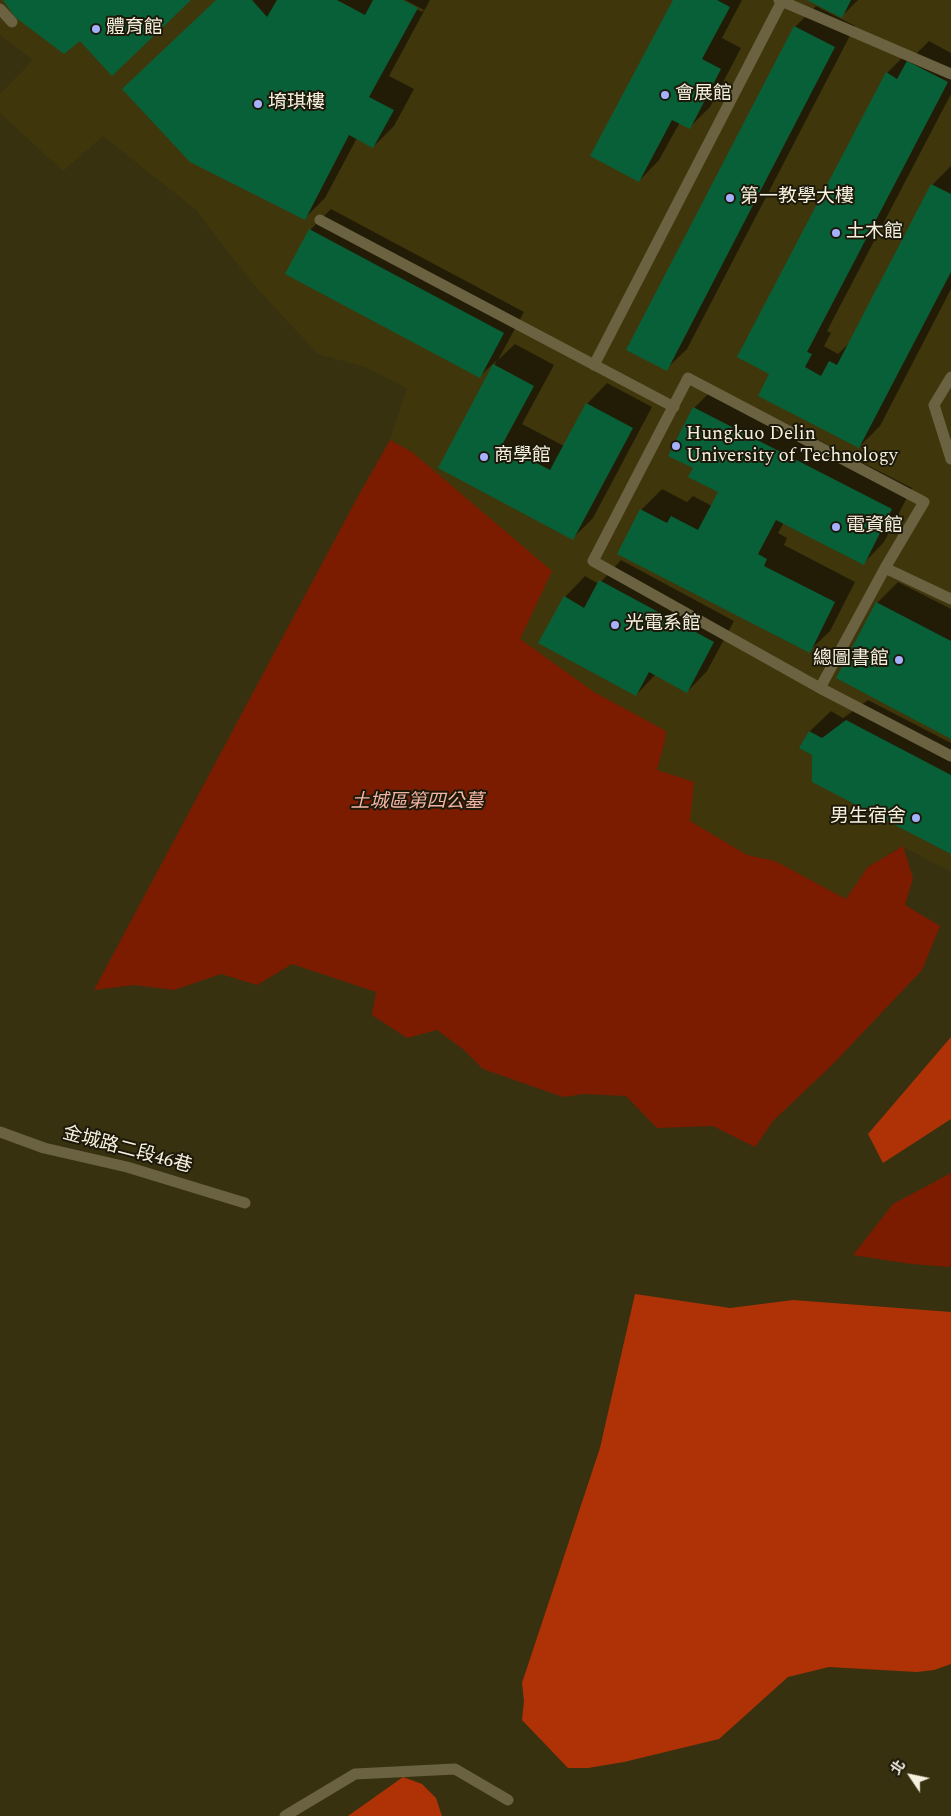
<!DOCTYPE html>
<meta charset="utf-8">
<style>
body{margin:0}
#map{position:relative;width:951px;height:1816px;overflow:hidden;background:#383110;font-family:Spectral,"Noto Sans TC",serif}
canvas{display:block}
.north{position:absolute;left:886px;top:1751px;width:50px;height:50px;-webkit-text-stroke:4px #1c190b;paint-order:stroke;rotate:304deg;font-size:14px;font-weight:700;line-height:20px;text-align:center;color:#f5f1de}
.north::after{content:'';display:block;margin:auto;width:18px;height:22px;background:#f5f1de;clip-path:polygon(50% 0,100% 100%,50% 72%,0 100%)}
</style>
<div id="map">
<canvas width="951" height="1816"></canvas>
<div class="north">北</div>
</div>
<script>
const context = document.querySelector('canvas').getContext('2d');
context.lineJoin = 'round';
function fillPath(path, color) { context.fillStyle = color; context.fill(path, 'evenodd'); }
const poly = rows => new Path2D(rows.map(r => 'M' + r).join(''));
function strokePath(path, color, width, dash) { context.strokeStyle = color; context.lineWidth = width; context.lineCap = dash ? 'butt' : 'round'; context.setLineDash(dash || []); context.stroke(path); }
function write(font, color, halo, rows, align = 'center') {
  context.font = font + ' Spectral,"Noto Sans TC",serif'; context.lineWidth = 4; context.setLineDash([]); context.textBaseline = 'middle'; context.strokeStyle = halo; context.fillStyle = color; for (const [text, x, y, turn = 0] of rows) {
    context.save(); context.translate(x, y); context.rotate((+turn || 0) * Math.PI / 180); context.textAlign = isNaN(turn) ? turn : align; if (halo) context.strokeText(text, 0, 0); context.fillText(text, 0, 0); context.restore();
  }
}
fillPath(poly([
 [0,0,951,0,951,872,902,846,868,867,846,899,775,861,747,855,690,821,657,770,665,740,665,731,594,692,520,639,551,571,412,452,390,440,407,388,365,367,318,354,254,285,195,209,103,136,63,171,0,113,0,94,33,60,0,35]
]), '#40360c');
fillPath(poly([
 [390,440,412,452,552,571,520,639,594,692,666,731,665,740,657,770,694,782,690,821,747,855,775,861,846,899,868,867,903,846,913,878,905,905,940,926,922,970,833,1064,773,1121,755,1147,713,1126,657,1128,626,1096,584,1094,563,1097,483,1069,464,1050,437,1030,407,1038,372,1015,376,992,292,964,257,985,221,974,174,990,134,985,94,990,356,500],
 [951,1173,951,1267,911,1264,853,1255,893,1204]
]), '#7b1c00');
fillPath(poly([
 [951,1037,951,1119,883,1163,868,1134],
 [635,1294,730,1308,793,1300,951,1312,951,1664,934,1670,917,1672,829,1667,788,1677,719,1739,624,1762,588,1768,568,1768,522,1720,524,1701,522,1683,600,1448],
 [403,1777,422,1784,436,1798,442,1816,348,1816]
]), '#af3206');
fillPath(poly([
 [217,0,400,0,422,12,424,10,405,0,430,0,389,76,414,89,394,126,373,147,357,138,325,198,305,218],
 [674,0,742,0,722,38,741,48,710,107,689,128,680,122,659,160,639,181],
 [810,0,858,0,842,16],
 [816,6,855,26,687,349,666,369,628,349,795,27],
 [929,41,951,53,951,94,827,331,831,333,824,346,838,354,851,341,932,185,951,166,951,289,880,426,859,447,771,373,887,73,908,52,914,56],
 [331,209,524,312,498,360,515,344,554,365,522,424,564,446,587,404,607,383,652,407,593,518,573,538,440,467,497,360,480,376,310,230],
 [715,387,912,488,884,542,864,563,784,522,778,533,787,538,784,545,855,582,830,631,809,651,641,510,662,489,687,502,693,496,712,506,719,491,695,468,670,455,695,407],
 [621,560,734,621,707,671,687,692,656,674,636,695,565,597,585,576,599,584],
 [898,582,951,609,951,737,838,678,878,602],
 [868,700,951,743,951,853,813,754,801,747,810,731,831,711,843,718]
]), '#0007');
fillPath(poly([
 [3,0,191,0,112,76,80,41,64,54,15,17],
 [216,0,252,0,267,17,277,0,337,0,365,15,373,0,403,0,418,8,369,97,394,110,373,148,349,135,305,220,190,162,122,89],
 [673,0,717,0,730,7,702,59,721,69,690,129,672,120,639,182,590,156],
 [807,0,851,0,842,18],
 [794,26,835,47,667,371,626,350],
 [907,61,948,82,807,352,812,354,805,367,821,376,829,361,837,365,931,184,951,194,951,272,859,448,758,396,769,374,737,357,886,72,897,79],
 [309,229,504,333,480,378,285,274],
 [493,364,534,386,502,445,550,470,586,403,633,428,573,540,438,468],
 [693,407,892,509,864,565,776,520,758,554,767,559,764,566,835,602,810,653,617,554,640,509,667,523,671,516,698,530,718,492,688,477,693,468,668,456],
 [599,580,714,642,687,693,649,672,636,696,538,643,564,596,584,608],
 [876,602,951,641,951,739,836,678],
 [846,720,951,775,951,854,812,782,812,755,799,748,809,731,822,738]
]), '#086038');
strokePath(poly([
 [779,0,951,74],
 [0,9,12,22],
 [320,220,674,407],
 [594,365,782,1],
 [951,377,934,405,951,459],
 [688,378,924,502,885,568,820,688,593,561,688,378],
 [885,568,951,599],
 [820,688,951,756],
 [0,1132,44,1148,127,1167,245,1203],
 [285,1816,355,1774,455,1769,508,1800]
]), '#6a6241', 11);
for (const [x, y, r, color] of [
 [96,29,5,"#a5b1fc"],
 [665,95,5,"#a5b1fc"],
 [258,104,5,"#a5b1fc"],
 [730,198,5,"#a5b1fc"],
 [836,233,5,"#a5b1fc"],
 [676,446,5,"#a5b1fc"],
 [484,457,5,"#a5b1fc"],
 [836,527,5,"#a5b1fc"],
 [615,625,5,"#a5b1fc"],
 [899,660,5,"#a5b1fc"],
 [916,818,5,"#a5b1fc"]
]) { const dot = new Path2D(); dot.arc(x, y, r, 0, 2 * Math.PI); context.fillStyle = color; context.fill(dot); strokePath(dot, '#1c190b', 2); }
write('19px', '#f5f1de', '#1c190b', [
 ["體育館",106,29],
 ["會展館",675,95],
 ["堉琪樓",268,104],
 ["第一教學大樓",740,198],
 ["土木館",846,233],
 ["Hungkuo Delin",686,435],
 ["University of Technology",686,457],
 ["商學館",494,457],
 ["電資館",846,527],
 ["光電系館",625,625],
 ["總圖書館",889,660,"right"],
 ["男生宿舍",906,818,"right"]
], 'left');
write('italic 19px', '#f4b4a3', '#1c190b', [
 ["土城區第四公墓",417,803]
]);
write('19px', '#f5f1de', '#1c190b', [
 ["金城路二段46巷",127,1151,15]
]);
</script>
